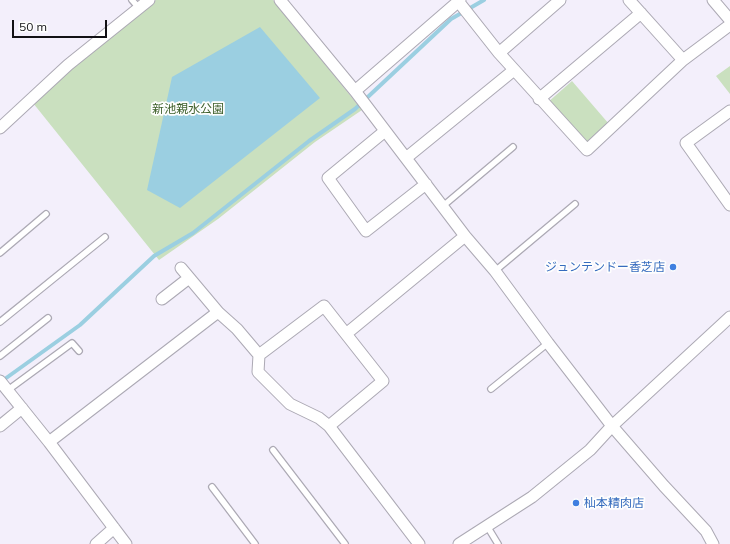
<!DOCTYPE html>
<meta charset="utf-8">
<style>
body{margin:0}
#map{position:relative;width:730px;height:544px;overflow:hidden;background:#f3effb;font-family:Mulish,sans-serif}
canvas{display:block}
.scale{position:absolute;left:12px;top:20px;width:95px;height:18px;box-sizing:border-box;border:2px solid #121115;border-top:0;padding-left:5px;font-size:12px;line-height:14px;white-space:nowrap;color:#121115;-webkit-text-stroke:3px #fefefe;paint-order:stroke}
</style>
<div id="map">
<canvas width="730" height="544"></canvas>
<div class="scale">50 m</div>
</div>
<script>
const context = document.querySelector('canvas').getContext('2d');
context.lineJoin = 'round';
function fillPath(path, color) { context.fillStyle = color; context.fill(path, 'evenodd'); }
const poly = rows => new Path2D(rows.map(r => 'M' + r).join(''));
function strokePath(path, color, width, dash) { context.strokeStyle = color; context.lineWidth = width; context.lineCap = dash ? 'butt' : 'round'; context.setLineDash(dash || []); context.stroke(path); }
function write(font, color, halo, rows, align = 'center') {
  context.font = font + ' Mulish,"Noto Sans JP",sans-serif'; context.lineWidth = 3.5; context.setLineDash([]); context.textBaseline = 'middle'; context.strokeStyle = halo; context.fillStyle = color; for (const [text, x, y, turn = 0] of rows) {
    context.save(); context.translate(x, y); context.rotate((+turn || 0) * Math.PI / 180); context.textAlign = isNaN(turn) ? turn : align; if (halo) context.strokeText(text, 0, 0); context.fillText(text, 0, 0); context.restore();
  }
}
fillPath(poly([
 [156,0,273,0,362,110,315,142,218,219,159,260,33,103,80,60],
 [730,66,730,94,716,76],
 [572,81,609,124,587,146,547,103]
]), '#cae0bf');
fillPath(poly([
 [260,27,320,98,180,208,147,190,172,77]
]), '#9bcfe1');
strokePath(poly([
 [2,381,80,325,154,256,193,233,309,141,355,109,451,19,484,0]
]), '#9bcfe1', 4);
const service = poly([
 [132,0,139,8],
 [443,206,513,147],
 [0,253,46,214],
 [495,271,575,204],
 [0,322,105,237],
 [0,356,48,318],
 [491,389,548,343],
 [8,390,72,343,79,351],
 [273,450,345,544],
 [212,487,255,544],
 [487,526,498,544]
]);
const minor = poly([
 [280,0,355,91,465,236,495,271,548,343,612,426,664,486,706,531,713,544],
 [629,0,683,60],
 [713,0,730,20],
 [458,1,499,53,587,150,683,60,730,25],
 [499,53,560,0],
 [355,91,460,0],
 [539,99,641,13],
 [730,111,686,143,730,205],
 [0,128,68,65,149,0],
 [385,131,328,178,366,231,426,184],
 [406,158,514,70],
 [181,268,218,312],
 [162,299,189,278],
 [259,355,324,306,346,334],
 [0,381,49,442,126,544],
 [0,426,22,408],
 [329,426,383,381,346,334,465,236],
 [49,442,218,312,237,329,259,355,258,372,290,404,319,418,329,426,419,544],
 [96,544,114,528],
 [459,544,532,497,590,450,612,426,730,317]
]);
strokePath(service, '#aca9b4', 8);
strokePath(minor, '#aca9b4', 13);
strokePath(service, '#fff', 5.5);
strokePath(minor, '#fff', 11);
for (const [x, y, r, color] of [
 [673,267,4,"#3f7fe0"],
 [576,503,4,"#3f7fe0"]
]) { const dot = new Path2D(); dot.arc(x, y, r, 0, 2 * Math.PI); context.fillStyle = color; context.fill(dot); strokePath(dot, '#fefefe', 1.5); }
write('12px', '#3e602b', '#fefefe', [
 ["新池親水公園",188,109]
]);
write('12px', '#366cbe', '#fefefe', [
 ["ジュンテンドー香芝店",665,267],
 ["杣本精肉店",584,503,"left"]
], 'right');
</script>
